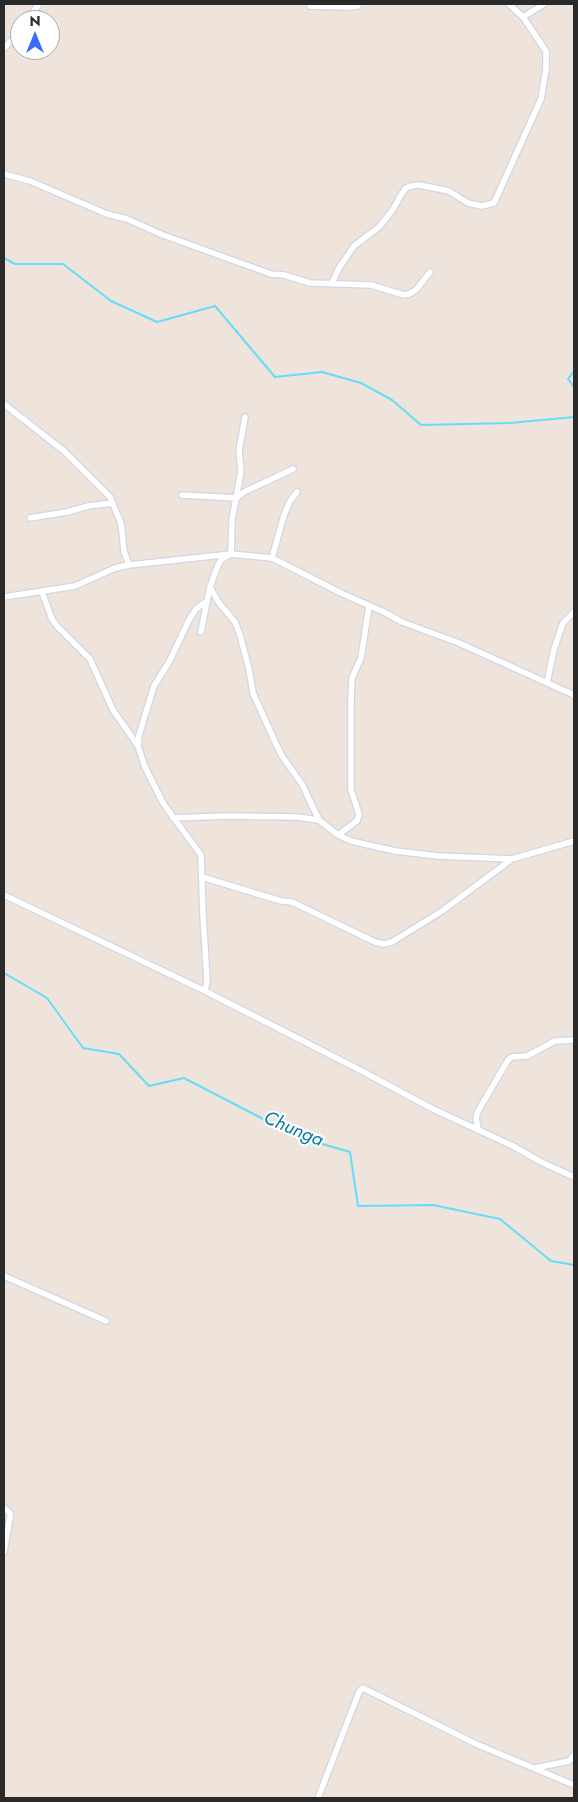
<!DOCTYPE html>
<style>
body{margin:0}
#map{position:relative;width:578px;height:1802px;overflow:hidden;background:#eee4db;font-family:Jost,sans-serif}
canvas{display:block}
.frame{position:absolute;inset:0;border:5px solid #2a2a2a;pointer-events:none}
.north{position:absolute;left:10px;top:10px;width:50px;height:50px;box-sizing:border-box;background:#fff;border:1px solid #aaa;border-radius:50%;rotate:0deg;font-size:14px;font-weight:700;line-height:20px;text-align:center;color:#2a2a2a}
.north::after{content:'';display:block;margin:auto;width:18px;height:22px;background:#376cff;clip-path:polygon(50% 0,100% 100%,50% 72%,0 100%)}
</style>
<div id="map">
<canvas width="578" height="1802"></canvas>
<div class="frame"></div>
<div class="north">N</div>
</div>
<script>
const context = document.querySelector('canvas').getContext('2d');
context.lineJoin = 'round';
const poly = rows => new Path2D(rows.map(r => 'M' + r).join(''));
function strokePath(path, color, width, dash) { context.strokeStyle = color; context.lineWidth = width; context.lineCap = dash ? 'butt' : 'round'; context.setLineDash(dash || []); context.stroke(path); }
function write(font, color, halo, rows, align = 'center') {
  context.font = font + ' Jost,sans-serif'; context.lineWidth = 4; context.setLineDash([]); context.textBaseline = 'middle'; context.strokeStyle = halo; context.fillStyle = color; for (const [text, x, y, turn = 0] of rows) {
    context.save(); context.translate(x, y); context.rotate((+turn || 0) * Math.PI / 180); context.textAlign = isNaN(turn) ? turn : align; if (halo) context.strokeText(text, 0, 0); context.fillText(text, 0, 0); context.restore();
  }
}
strokePath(poly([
 [4,258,15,264,63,264,111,301,157,322,215,306,275,377,322,372,361,383,392,400,421,425,510,423,574,417],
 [574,371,568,379,574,387],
 [4,973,47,998,83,1048,119,1054,149,1086,184,1078,298,1137,350,1152,358,1206,433,1205,500,1219,551,1261,574,1265]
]), '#65ddf8', 2);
const minor = poly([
 [509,4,523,17],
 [310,6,351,7,358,6,359,4],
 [27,20,39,4],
 [4,48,17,35,20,30],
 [4,174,30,181,107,214,127,219,163,235,271,274,284,275,310,283,371,285,404,295,409,294,416,290,430,272],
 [332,283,339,268,354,246,379,227,392,211,401,195,406,188,411,186,419,185,449,191,468,203,482,206,494,203,541,99,546,69,546,51,523,17,544,4],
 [4,404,64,451,110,497,121,523,124,551,129,565],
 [182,495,236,498,244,492,293,469],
 [30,518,67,512,88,506,113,503],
 [272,558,284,515,290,501,297,492],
 [210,587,219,603,235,622,240,635,249,669,253,693,276,744,282,756,302,784,319,820],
 [42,592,52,619,57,626,90,659,113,710,138,746,145,767,163,803,201,855,203,915,207,980,205,991],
 [4,597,75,586,115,568,129,565,231,554,272,558,343,594,384,612,402,622,459,643,574,695],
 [201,632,207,601],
 [547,683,554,649,563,623,574,612],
 [138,746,139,735,154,686,169,662,190,618,196,609,207,601,210,587,218,565,222,559,231,554,232,520,241,471,239,451,245,417],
 [173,818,226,816,297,817,319,820,338,835,351,841,395,851,438,856,512,859],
 [338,835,357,821,359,814,351,790,351,700,352,678,361,658,369,606],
 [202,877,281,901,292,902,375,942,384,944,392,942,442,911,512,859,574,841],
 [4,895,205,991,358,1069,433,1109,513,1146,541,1162,574,1177],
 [478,1129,476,1118,478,1111,508,1060,512,1057,527,1056,555,1041,574,1040],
 [4,1276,106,1321],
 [4,1508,10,1513,10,1517,4,1552],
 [535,1768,569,1761,574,1755],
 [318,1798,359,1692,363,1688,476,1744,574,1785]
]);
strokePath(minor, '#d0d6e5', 8);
strokePath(minor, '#fff', 5.5);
write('italic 19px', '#027ba7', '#fff', [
 ["Chunga",293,1130,23]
]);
</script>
